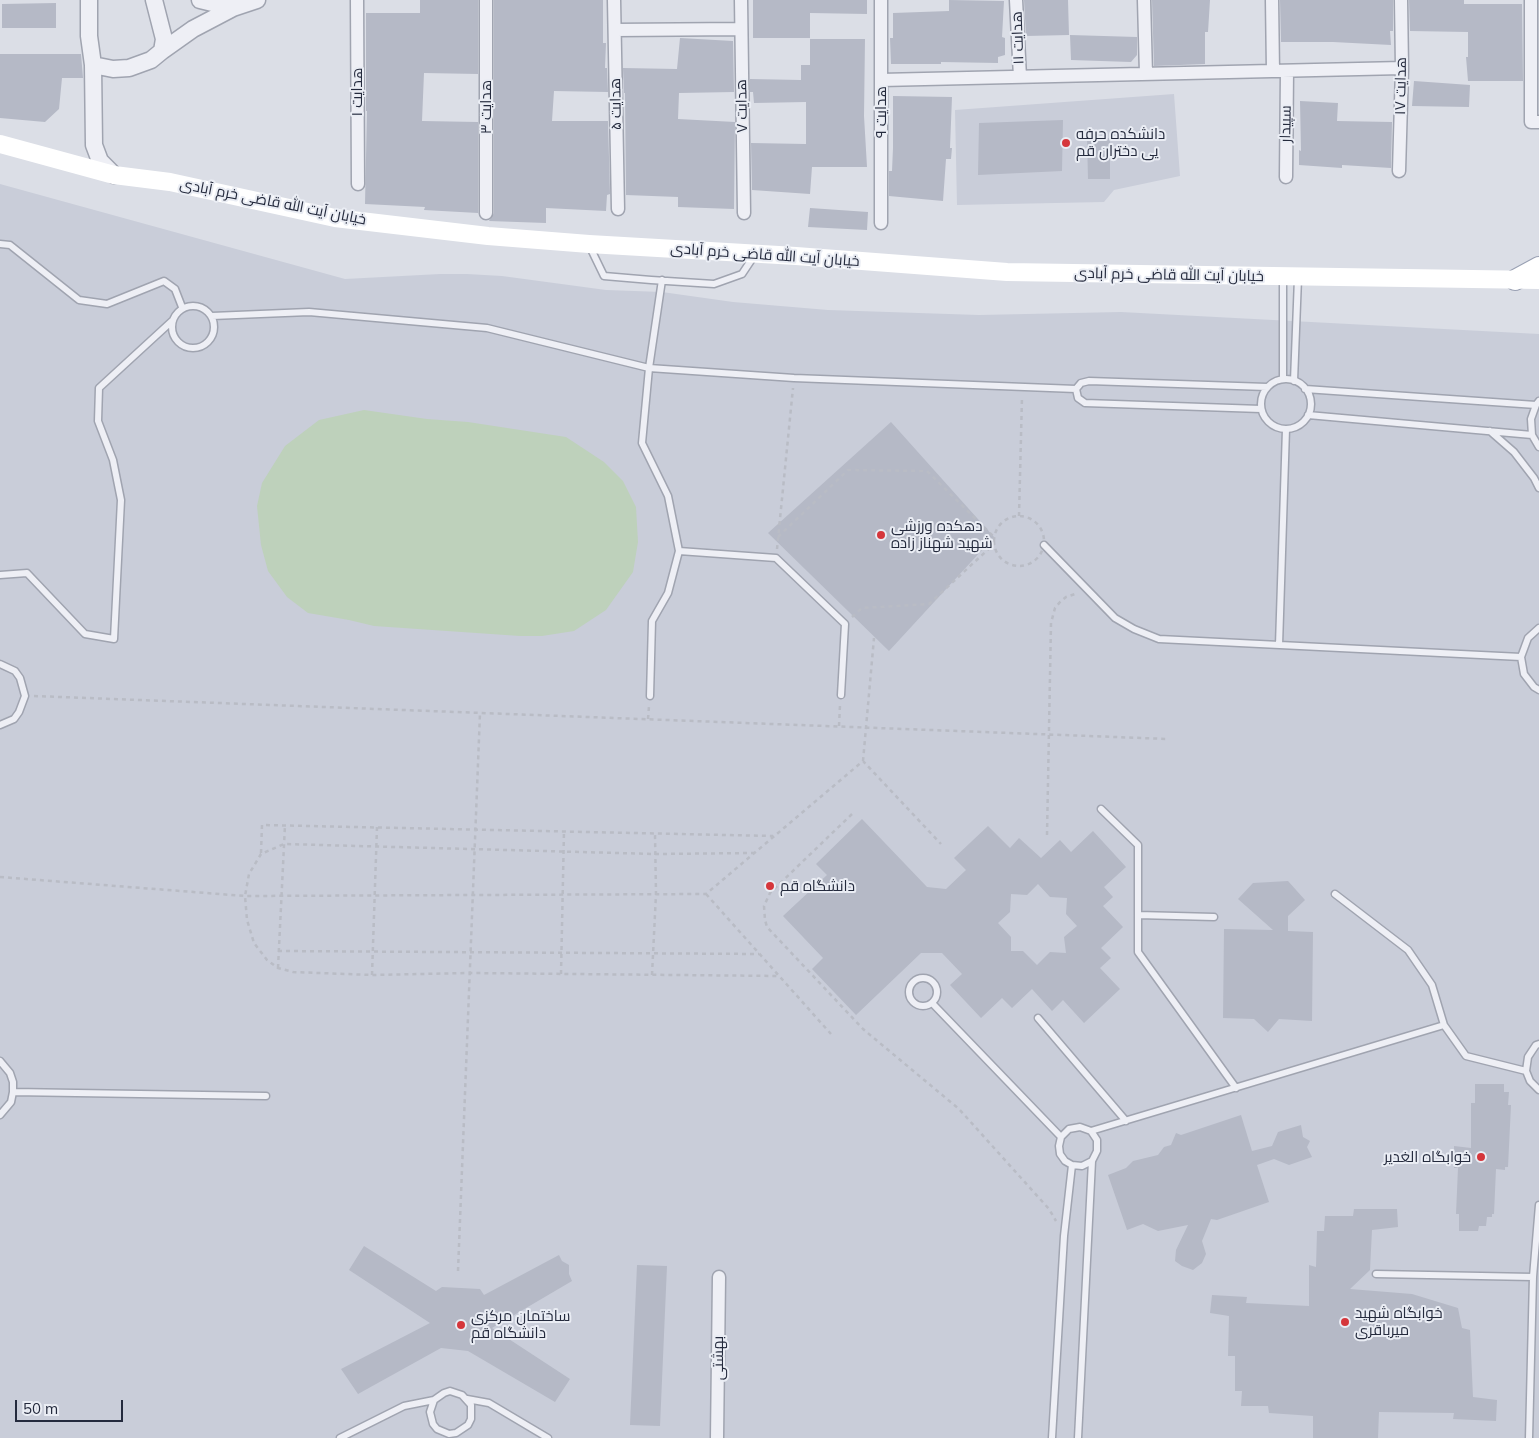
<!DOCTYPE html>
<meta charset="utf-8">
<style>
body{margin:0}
#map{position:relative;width:1539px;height:1438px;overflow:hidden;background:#dbdee6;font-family:Mulish,sans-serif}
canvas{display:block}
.scale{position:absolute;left:15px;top:1400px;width:108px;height:22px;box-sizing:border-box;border:2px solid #242a3d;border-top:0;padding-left:6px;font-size:15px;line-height:18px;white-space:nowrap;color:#242a3d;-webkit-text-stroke:4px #eaedf4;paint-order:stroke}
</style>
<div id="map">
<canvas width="1539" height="1438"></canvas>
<div class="scale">50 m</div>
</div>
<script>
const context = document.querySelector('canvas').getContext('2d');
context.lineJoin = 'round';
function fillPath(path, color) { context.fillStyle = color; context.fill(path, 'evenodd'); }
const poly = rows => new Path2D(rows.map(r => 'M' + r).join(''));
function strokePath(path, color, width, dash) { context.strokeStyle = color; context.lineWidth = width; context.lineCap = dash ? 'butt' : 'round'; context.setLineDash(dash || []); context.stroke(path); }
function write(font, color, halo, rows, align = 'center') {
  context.font = font + ' Mulish,Cairo,sans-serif'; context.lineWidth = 4; context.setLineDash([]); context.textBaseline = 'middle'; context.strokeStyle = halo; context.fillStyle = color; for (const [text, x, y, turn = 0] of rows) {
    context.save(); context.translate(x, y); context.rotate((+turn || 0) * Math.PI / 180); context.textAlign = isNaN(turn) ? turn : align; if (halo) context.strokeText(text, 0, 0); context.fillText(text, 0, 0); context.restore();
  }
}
fillPath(poly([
 [1174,94,1180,176,1114,190,1104,202,957,205,955,110],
 [0,184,345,279,440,274,467,274,502,276,606,290,662,292,733,302,828,310,979,315,1121,312,1539,334,1539,1438,0,1438]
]), '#c9cdd9');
fillPath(poly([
 [364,410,427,419,468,422,566,437,604,462,623,481,636,507,638,542,633,572,606,610,574,631,542,636,520,636,374,626,349,620,308,613,287,597,268,571,261,545,257,506,262,483,285,446,319,420]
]), '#bed1bb');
fillPath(poly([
 [420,0,478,0,478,74,424,73,422,121,478,122,478,213,424,210,425,207,365,204,367,111,366,111,366,13,420,13],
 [494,0,603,0,603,43,606,43,605,68,607,68,608,92,554,91,552,121,608,121,610,194,607,195,606,211,546,208,546,223,489,221,494,213],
 [753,0,867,0,867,14,810,13,810,38,753,38],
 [949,0,1004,1,1002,37,1005,38,1005,55,998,57,998,63,941,62,941,64,891,64,890,38,893,38,893,13,949,11],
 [1024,0,1068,0,1069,35,1026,36],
 [1152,0,1210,0,1208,32,1205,32,1205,64,1154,66],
 [1280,0,1393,0,1393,31,1390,31,1391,45,1333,42,1281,42],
 [1409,0,1464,0,1464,4,1522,4,1523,81,1468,81,1466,57,1468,57,1468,32,1410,31],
 [56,3,56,28,2,28,2,4],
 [1070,35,1137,37,1137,55,1131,62,1071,60],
 [680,38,733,41,734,92,679,93,678,119,735,122,734,209,678,207,678,197,626,195,625,93,624,93,623,68,677,69],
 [810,39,865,39,864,116,867,167,812,167,810,194,752,190,751,143,806,144,806,102,754,103,753,92,750,92,750,79,801,80,801,65,810,65],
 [0,54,81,54,83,78,62,78,59,109,45,122,0,118],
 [1414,81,1470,85,1469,107,1412,106],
 [893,96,952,97,950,148,952,148,951,159,946,159,943,201,889,196,889,171,892,171,893,148],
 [1300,101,1338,103,1337,121,1392,122,1391,168,1342,165,1342,168,1299,165,1299,150,1301,151],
 [1063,120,1062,171,978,175,979,123],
 [1087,138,1110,138,1110,179,1088,179],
 [810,208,868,212,867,230,808,227],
 [891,422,994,537,889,651,768,533],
 [862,819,927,887,946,889,966,870,954,858,988,826,1010,848,1019,838,1041,858,1060,840,1071,852,1093,831,1126,867,1104,887,1113,897,1103,906,1123,927,1101,948,1111,958,1100,968,1120,989,1084,1023,1063,1000,1052,1011,1032,989,1012,1008,1002,998,981,1018,950,985,962,974,942,953,921,953,856,1015,812,969,823,958,783,916,827,875,816,864],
 [1038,884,1050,897,1067,898,1066,914,1077,926,1064,937,1066,953,1050,952,1037,965,1023,951,1011,951,1011,937,998,923,1010,912,1011,894,1027,895],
 [1288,881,1305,900,1288,916,1288,931,1313,932,1312,1021,1279,1019,1268,1032,1254,1019,1223,1018,1224,929,1273,930,1238,899,1253,883],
 [1475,1084,1504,1084,1504,1092,1509,1092,1508,1105,1511,1105,1508,1167,1505,1167,1505,1170,1496,1169,1494,1214,1492,1214,1492,1217,1487,1217,1486,1226,1479,1226,1478,1231,1459,1231,1459,1214,1456,1214,1458,1168,1454,1168,1454,1146,1471,1148,1471,1103,1475,1103],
 [1241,1115,1252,1151,1272,1146,1278,1132,1301,1125,1303,1137,1310,1141,1307,1147,1312,1157,1289,1165,1274,1159,1257,1165,1269,1202,1217,1220,1211,1219,1202,1241,1206,1254,1202,1263,1193,1270,1182,1266,1175,1261,1176,1250,1188,1225,1158,1231,1143,1224,1127,1230,1108,1175,1126,1168,1133,1161,1158,1155,1164,1147,1171,1145,1176,1133,1181,1135],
 [1354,1209,1397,1209,1398,1227,1372,1230,1370,1270,1350,1289,1412,1294,1458,1308,1462,1328,1470,1330,1473,1397,1497,1400,1496,1421,1453,1419,1454,1413,1379,1412,1378,1438,1313,1438,1313,1416,1269,1413,1268,1406,1241,1406,1242,1391,1235,1391,1235,1356,1228,1356,1229,1316,1210,1313,1212,1295,1247,1297,1246,1303,1309,1306,1309,1265,1316,1267,1317,1231,1324,1231,1325,1216,1353,1216],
 [364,1246,436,1291,442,1287,480,1289,484,1295,559,1255,562,1261,569,1265,569,1274,572,1281,492,1328,570,1379,555,1402,468,1351,441,1348,358,1394,341,1369,430,1323,349,1270],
 [637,1265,667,1266,660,1426,630,1425]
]), '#b5b9c6');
const service = poly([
 [0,244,10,245,79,300,107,304,164,281,175,289,182,307],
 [589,245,604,276,651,280,714,284,742,274,754,256],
 '172 327a21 21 0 1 1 42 0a21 21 0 1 1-42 0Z',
 [212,316,309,312,487,328,649,368,794,378,1076,389],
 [1283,379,1283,278],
 '1261 404a25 25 0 1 1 50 0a25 25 0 1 1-50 0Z',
 [1294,381,1298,278],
 [1305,389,1536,405],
 [1539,401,1536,405,1531,419,1532,435,1539,447],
 [1261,409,1085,403,1078,398,1076,389,1081,383,1089,381,1267,387],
 [1308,415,1532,435],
 [1490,431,1514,452,1534,478,1539,488],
 [1044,545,1115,618,1134,629,1159,639,1521,657],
 [679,551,776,558,845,624,841,695],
 [0,575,27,573,85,634,114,639,121,500,113,460,98,421,99,388,172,321],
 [1539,628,1528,638,1521,657,1524,674,1534,687,1539,690],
 [1279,645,1286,429],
 [0,664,15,671,20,678,25,696,19,712,14,719,0,725],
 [650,696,652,621,668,593,679,551,668,496,642,443,649,368,662,280],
 [1101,809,1138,845,1138,952,1236,1088],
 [1335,894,1408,950,1432,985,1444,1025,1466,1056,1526,1071],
 [1138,915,1214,917],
 '909 992a14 14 0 1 1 28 0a14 14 0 1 1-28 0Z',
 [932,1003,1061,1137],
 [1038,1018,1126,1121],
 [1539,1044,1536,1045,1528,1057,1526,1071,1530,1081,1539,1090],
 [0,1061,10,1073,13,1082,13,1092,11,1102,0,1115],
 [13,1092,266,1096],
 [1091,1131,1444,1025],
 [1376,1274,1533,1277],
 [467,1399,489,1403,548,1438],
 [340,1438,404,1406,434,1400,444,1393,450,1391,462,1395,471,1405,471,1419,468,1425,456,1433,449,1434,437,1429,433,1424,430,1412,434,1400],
 [1052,1438,1064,1236,1072,1165],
 [1078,1438,1092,1161,1097,1151,1097,1140,1091,1131,1080,1127,1069,1129,1061,1137,1059,1146,1060,1154,1065,1161,1072,1165,1082,1166,1092,1161],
 [1529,1438,1533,1277,1539,1205]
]);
const minor = poly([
 [357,0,358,184],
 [486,0,486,213],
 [614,0,618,209],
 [741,0,744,213],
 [881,0,881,223],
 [1016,0,1020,77],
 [1144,0,1146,74],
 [1272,0,1273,71],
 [1531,0,1531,122,1539,122],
 [615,30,741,29],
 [881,80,1402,68],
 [1399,171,1402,68,1401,0],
 [1286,177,1287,71],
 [717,1438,719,1277]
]);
const tertiary = poly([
 [89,0,89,36,93,65,94,145,100,161,114,175],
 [200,0,233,8],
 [162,51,193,29,233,8,257,0],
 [93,65,113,69,129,68,151,60,162,51,164,39,154,0]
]);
const primary = poly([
 [1515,280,1539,267]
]);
strokePath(service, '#a0a4b0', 9);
strokePath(minor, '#a0a4b0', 15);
strokePath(tertiary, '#a0a4b0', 19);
strokePath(primary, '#99a0b3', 22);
strokePath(poly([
 '994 541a25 25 0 1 1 50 0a25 25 0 1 1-50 0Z',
 [1019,516,1022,397],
 [778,537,848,470,927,471,994,537],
 [777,549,793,388],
 [852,617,862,608,929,604,994,544],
 [34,696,1168,739],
 [648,719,649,706],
 [839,726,840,705],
 [863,761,874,638],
 [852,814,770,893,764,906,765,920,767,927,863,1029,959,1109,1049,1209,1056,1221],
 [1047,835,1051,623,1055,608,1060,602,1066,597,1078,593],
 [261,853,262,825,773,836],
 [755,853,655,854,284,844,261,854,249,874,245,896,247,920,254,943,267,960,278,968,293,972,372,975,470,973,779,976],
 [0,877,245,896,706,894,863,761,941,844],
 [706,894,831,1034],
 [278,951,759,954],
 [278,968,285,825],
 [561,974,564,831],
 [372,975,377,827],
 [652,975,656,894,655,834],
 [458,1271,480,713]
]), '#b9bcc5', 2.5, [4, 4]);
strokePath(service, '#eeeff5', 6);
strokePath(minor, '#eeeff5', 12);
strokePath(tertiary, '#eeeff5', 16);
strokePath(poly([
 [0,144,114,175,170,182,335,218,488,236,589,244,796,256,1007,272,1539,280]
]), '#fff', 18);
strokePath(primary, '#fff', 20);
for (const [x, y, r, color] of [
 [1066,143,5,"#d5363b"],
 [881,535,5,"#d5363b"],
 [770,886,5,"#d5363b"],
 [1481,1157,5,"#d5363b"],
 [1345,1322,5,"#d5363b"],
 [461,1325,5,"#d5363b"]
]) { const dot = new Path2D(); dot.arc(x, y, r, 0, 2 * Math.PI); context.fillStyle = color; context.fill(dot); strokePath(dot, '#eaedf4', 2); }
write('15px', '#242a3d', '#eaedf4', [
 ["هدایت ۱۱",1018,38,-92],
 ["هدایت ۱۷",1401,86,-89],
 ["هدایت ۱",357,92,-90],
 ["هدایت ۵",616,104,-91],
 ["هدایت ۷",742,106,-91],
 ["هدایت ۳",486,107,-90],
 ["هدایت ۹",881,112,-90],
 ["سپیدار",1286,124,-89],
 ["خیابان آیت الله قاضی خرم آبادی",273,202,11],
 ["خیابان آیت الله قاضی خرم آبادی",765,255,4],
 ["خیابان آیت الله قاضی خرم آبادی",1169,275,1],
 ["بهشتی",718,1358,-90]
]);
write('15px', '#242a3d', '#eaedf4', [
 ["دانشکده حرفه",1076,134],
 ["یی دختران قم",1076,151],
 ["دهکده ورزشی",891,526],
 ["شهید شهناز زاده",891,543],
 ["دانشگاه قم",780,886],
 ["خوابگاه الغدیر",1471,1157,"right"],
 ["خوابگاه شهید",1355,1313],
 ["میرباقری",1355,1330],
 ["ساختمان مرکزی",471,1316],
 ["دانشگاه قم",471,1333]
], 'left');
</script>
